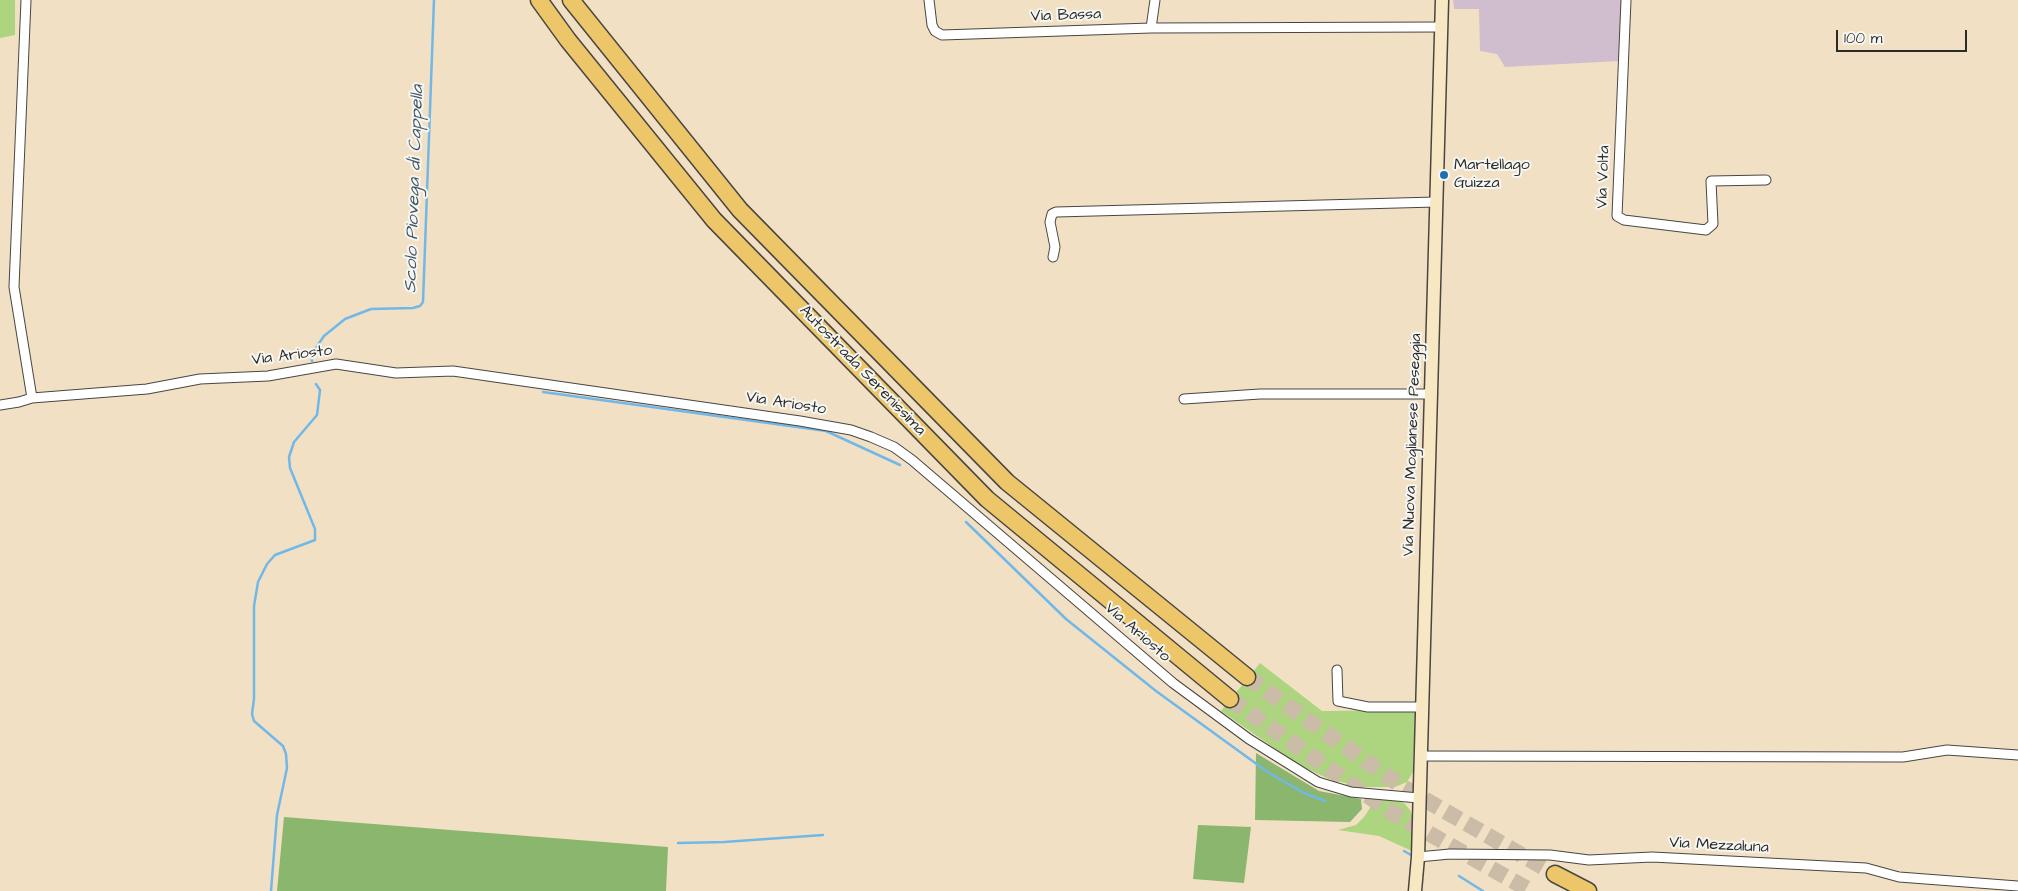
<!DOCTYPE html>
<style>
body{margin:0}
#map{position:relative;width:2018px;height:891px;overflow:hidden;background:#f2e0c5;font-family:"Architects Daughter",sans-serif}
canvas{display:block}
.scale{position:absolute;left:1836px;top:30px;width:131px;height:22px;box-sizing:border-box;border:2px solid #2b2b2b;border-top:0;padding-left:6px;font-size:15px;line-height:18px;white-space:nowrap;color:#2b2b2b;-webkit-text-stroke:4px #f6f6f2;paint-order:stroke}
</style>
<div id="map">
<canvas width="2018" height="891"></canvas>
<div class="scale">100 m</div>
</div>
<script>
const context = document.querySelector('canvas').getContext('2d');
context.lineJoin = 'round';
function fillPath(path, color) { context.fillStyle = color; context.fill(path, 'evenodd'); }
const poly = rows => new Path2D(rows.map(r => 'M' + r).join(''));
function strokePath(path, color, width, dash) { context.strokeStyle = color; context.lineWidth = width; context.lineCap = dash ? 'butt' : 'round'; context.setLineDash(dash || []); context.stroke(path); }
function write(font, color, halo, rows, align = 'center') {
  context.font = font + ' "Architects Daughter",sans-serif'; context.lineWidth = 4; context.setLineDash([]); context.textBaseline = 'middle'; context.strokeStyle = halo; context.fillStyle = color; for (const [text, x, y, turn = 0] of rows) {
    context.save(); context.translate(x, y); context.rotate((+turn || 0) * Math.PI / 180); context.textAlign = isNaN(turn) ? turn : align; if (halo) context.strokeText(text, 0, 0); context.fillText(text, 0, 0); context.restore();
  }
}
fillPath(poly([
 [1453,0,1622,0,1620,61,1505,67,1497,54,1480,51,1479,9,1454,9]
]), '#d0bdcd');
fillPath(poly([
 [0,0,15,0,15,35,0,38],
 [1260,663,1322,711,1415,710,1413,772,1407,782,1395,787,1362,787,1329,779,1297,764,1221,711],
 [1376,799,1393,800,1404,803,1410,810,1413,818,1412,851,1379,836,1338,830,1356,825,1364,817]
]), '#add47e');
fillPath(poly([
 [1256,753,1319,791,1361,799,1362,809,1350,822,1255,820],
 [284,817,668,847,666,891,277,891],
 [1198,825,1251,827,1244,883,1193,879]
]), '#8ab66d');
strokePath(poly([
 [312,361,311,355,324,336,345,319,371,309,413,308,420,306,423,302,434,0],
 [543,392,826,431,900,465],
 [966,522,1066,619,1156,691,1269,773,1304,793,1325,801],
 [678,843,724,842,823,835],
 [1404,851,1411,855],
 [1459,876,1483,891],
 [271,891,277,815,287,768,286,754,283,746,254,721,252,714,254,699,254,606,258,582,267,564,275,555,315,540,315,529,290,468,289,457,294,442,317,415,320,390,316,384]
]), '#71b8e8', 2.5);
strokePath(poly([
 [1247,677,1401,786,1555,874],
 [1230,699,1391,812,1531,891]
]), '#cabca6', 16, [16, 8]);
const street = poly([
 [929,0,932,25,935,31,942,35,1151,28,1441,27],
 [1626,0,1617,216,1624,220,1706,230,1713,224,1711,181,1766,180],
 [1151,28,1155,0],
 [1053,257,1055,247,1050,222,1052,214,1056,212,1436,202],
 [32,398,147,389,200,379,268,376,336,364,396,373,453,371,800,421,851,430,871,437,894,447,912,460,1173,683,1249,739,1318,782,1351,792,1419,798],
 [1184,399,1260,394,1431,394],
 [0,405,19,402,32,398,14,287,26,0],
 [1337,670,1338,701,1368,707,1421,707],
 [1420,756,1903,757,1947,750,2018,755],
 [1418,857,1450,854,1550,855,1589,860,1652,857,1866,868,1899,877,2018,886]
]);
const secondary = poly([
 [1415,891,1418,857,1442,0]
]);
const highway = poly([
 [539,0,568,40,714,220,987,499,1230,699],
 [571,0,740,210,1007,482,1247,677],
 [1555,874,1588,891]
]);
strokePath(street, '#494642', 11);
strokePath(secondary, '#494642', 15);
strokePath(highway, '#494642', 19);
strokePath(street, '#fff', 9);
strokePath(secondary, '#f7e8c3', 12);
strokePath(highway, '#ecc669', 16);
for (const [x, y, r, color] of [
 [1444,175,5,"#1f6fb2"]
]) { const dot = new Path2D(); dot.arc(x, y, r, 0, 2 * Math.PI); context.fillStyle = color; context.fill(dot); strokePath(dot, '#f6f6f2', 2); }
write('16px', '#2b2b2b', '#f6f6f2', [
 ["Via Bassa",1066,16,-2],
 ["Via Volta",1604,177,-88],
 ["Via Ariosto",292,356,-7],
 ["Autostrada Serenissima",862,371,46],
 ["Via Ariosto",786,404,9],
 ["Via Nuova Moglianese Peseggia",1413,445,-88],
 ["Via Ariosto",1137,633,41],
 ["Via Mezzaluna",1719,846,3]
]);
write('16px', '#2b2b2b', '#f6f6f2', [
 ["Martellago",1454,166],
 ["Guizza",1454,184]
], 'left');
write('italic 18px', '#405564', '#f6f6f2', [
 ["Scolo Piovega di Cappella",415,189,-88]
]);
</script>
